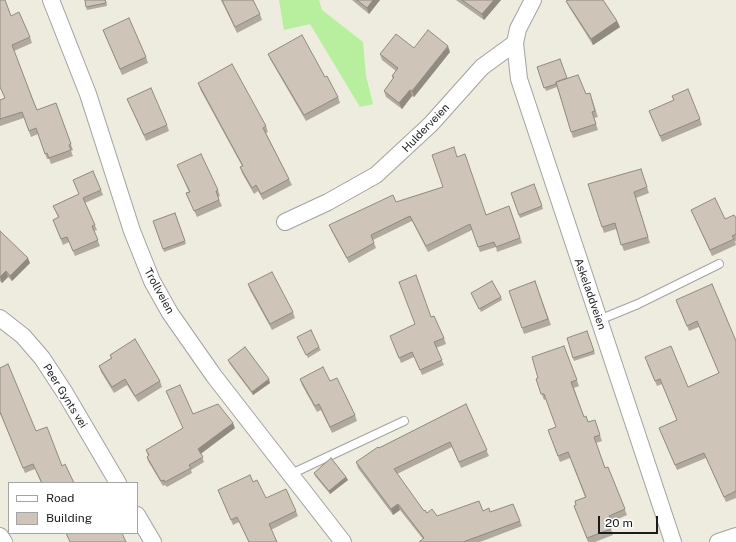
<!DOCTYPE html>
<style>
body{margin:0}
#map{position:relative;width:736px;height:542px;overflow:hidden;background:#eeebdf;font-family:"Public Sans",sans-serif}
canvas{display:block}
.legend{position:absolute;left:8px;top:482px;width:130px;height:52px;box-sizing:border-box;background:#fff;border:1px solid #a4a4a4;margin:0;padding:5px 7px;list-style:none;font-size:12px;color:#1b1b1b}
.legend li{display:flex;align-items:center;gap:8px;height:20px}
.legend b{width:20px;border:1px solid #a4a4a4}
.scale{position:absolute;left:598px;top:516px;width:60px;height:18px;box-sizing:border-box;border:2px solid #1b1b1b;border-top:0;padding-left:5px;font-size:12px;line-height:14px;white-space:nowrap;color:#1b1b1b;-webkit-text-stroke:3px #fff;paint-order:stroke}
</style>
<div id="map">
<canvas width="736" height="542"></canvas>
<ul class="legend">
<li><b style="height:5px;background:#fff"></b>Road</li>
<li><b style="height:11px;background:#cec5b8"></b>Building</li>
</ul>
<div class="scale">20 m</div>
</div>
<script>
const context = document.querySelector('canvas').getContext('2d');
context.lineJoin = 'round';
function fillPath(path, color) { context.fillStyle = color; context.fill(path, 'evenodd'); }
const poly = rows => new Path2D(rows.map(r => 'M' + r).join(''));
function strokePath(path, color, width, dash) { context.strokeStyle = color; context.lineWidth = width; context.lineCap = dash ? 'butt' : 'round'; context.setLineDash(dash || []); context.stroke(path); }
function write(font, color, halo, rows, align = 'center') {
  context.font = font + ' "Public Sans",sans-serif'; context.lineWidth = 3.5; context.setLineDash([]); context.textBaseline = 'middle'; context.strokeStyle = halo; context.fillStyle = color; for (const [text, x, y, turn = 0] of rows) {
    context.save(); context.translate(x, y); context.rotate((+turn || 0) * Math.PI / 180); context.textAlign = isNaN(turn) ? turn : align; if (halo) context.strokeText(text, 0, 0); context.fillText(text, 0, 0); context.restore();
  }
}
fillPath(poly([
 [279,0,319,0,322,10,363,42,366,76,373,104,360,107,310,24,284,30]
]), '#b7ef9e');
const lane = poly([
 [599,320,638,304,719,264],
 [291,474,404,421]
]);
const street = poly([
 [51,0,88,94,132,231,152,281,170,313,214,376,343,542],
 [533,0,518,29,515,43,519,79,673,542],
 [285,222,328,202,376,175,431,124,482,67,515,43],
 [0,318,23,336,42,358,65,393,118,483],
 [137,515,153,542],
 [0,536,4,542],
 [718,542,736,536]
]);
strokePath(lane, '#a2a2a2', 10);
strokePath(street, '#a2a2a2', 18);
strokePath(lane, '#fff', 8);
strokePath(street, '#fff', 16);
fillPath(poly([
 [106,0,107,6,87,10,86,7],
 [221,0,253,0,260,14,262,20,237,33],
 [352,0,380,0,369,14],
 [456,0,501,0,484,20],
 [566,1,617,21,620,27,593,45,569,7],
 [0,2,11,16,30,37,32,43,14,51,37,110,56,103,73,150,71,151,73,156,51,164,49,159,47,159,38,134,31,137,24,118,0,126,0,100,5,98,0,87],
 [103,30,146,57,148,63,122,75],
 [414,48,450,52,414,97,412,96,402,109,386,97,384,91,393,79,392,76,396,71,382,60,380,54],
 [268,54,325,77,338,97,340,103,306,121,270,59],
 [537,67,567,78,592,99,598,117,594,118,598,130,573,138,557,87,546,91],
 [198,83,266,126,268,132,266,133,292,185,263,200,258,191,254,194,242,173,240,167,242,166,200,89],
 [672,96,700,119,702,125,662,142,649,111,674,100],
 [127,99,167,125,169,131,146,141],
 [457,156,486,215,509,206,522,243,497,252,496,247,480,252,472,230,428,252,412,221,373,240,376,248,349,263,331,230,329,225,396,202,443,187],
 [177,165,218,190,220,196,218,197,222,206,197,217,186,193,189,192],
 [641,169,649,193,636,198,650,243,624,251,616,229,604,233,602,227],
 [73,180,101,190,103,195,85,203,97,230,94,231,100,246,75,256,69,242,63,245,53,220,58,217,53,206,79,194],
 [534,184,543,209,520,218,511,193],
 [691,210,725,219,736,218,736,241,735,241,736,245,712,256],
 [175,213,186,244,164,252,153,221],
 [0,231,30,263,12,281,8,277,2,283,0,281],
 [535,281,551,325,524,334,509,291],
 [248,284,293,312,295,318,272,330,250,290],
 [471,293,501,297,502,300,481,312],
 [676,300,736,341,736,498,726,502,706,458,677,470,659,428,677,420,662,384,657,386,647,363,688,387,719,373,699,327,689,331],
 [431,317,444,338,446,344,436,348,444,365,422,375,414,357,401,363,390,336],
 [587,331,595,354,574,361,573,358],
 [297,337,319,347,321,350,308,358],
 [564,346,579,386,574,388,584,417,588,422,595,420,602,441,596,443,605,468,608,467,627,515,611,522,613,528,611,529,613,535,595,542,588,542,574,506,576,505,585,497,570,458,560,462,548,430,556,427,546,399,544,400,536,379,538,378],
 [110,355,160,381,162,387,138,402,127,385,114,393,101,372,99,366,111,358],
 [228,360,270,383,253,395,229,363],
 [0,368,36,431,74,483,41,483,35,469,25,473,1,415,0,415],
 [300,379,330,381,355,415,357,421,332,433,321,410,317,412,302,385],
 [166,391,193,414,235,428,201,454,204,462,191,470,192,473,167,487,165,485,163,486,148,461,147,457,148,456,146,450,183,428],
 [466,404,489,456,461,468,452,447,397,474,424,511,437,516,483,511,490,512,520,521,522,526,480,542,419,542,423,539,400,510,393,515,358,468,356,462,379,448],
 [314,473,346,477,348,480,330,494,315,476],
 [253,482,266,498,296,511,298,516,271,530,277,542,249,542,239,522,233,525,218,490]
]), '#b1a99e');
fillPath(poly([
 [373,0,380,0,369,14,367,8],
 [494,0,501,0,484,20,482,14],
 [617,21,620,27,593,45,591,39],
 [448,46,450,52,414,97,412,91],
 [410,90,412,96,402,109,399,103],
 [28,258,30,263,12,281,10,276],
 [6,271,8,277,2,283,0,277],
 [269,379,270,383,253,395,252,392],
 [233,423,235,428,200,454,198,449],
 [346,477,348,480,330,494,329,491],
 [398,504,400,510,393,515,391,509]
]), '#908a81');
const building = poly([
 [0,0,5,0,11,16,19,12,30,37,12,45,34,103,37,110,56,103,71,144,69,145,71,150,49,158,47,153,45,154,36,128,29,131,22,112,0,119,0,100,5,98,0,87,0,0],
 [85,0,105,0,106,3,86,7,85,0],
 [222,0,253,0,260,14,235,27,222,0],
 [357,0,373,0,367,8,357,0],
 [462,0,494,0,482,14,462,0],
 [569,0,603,0,617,21,591,39,566,1,569,0],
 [129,18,146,57,120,69,103,30,129,18],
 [428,30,448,46,412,91,410,90,399,103,384,91,394,77,392,76,398,68,380,54,396,34,414,48,428,30],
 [302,35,325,77,327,76,338,97,304,115,268,54,302,35],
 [560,59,567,78,556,82,556,84,544,88,537,67,560,59],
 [232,64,266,126,263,128,289,179,261,194,256,185,252,188,240,167,243,166,198,83,232,64],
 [578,75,586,94,590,93,595,111,592,112,596,124,571,132,556,82,578,75],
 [151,88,167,125,144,135,127,99,151,88],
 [688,89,700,119,660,136,649,111,674,100,672,96,688,89],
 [454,147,457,157,465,154,486,215,509,206,520,238,496,247,494,242,478,247,470,224,426,246,410,216,371,235,374,243,347,258,329,225,393,195,396,202,443,187,432,155,454,147],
 [201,154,218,190,216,191,219,200,194,211,186,193,190,192,177,165,201,154],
 [641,169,647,187,634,192,648,237,621,245,615,223,602,227,588,184,641,169],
 [93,171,101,190,83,198,95,225,92,226,98,240,73,251,67,237,61,239,53,220,59,217,53,206,79,194,73,180,93,171],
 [534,184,542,206,519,215,511,193,534,184],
 [715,198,725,219,734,215,736,218,736,234,732,236,734,239,710,250,691,210,715,198],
 [175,213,185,241,163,249,153,221,175,213],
 [0,231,28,258,10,276,6,271,0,277,0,231],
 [272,272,293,312,270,324,248,284,272,272],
 [416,275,431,317,434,316,444,338,434,342,442,360,420,370,412,352,399,358,390,336,415,324,399,282,416,275],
 [492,281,501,297,479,309,471,293,492,281],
 [535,281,548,319,522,328,509,291,535,281],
 [712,284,736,341,736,491,724,497,704,453,675,465,659,428,677,420,660,379,655,381,645,357,671,346,688,387,719,373,697,321,687,326,676,300,712,284],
 [311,330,319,347,306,355,297,337,311,330],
 [587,331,594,351,573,358,567,338,587,331],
 [135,339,160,381,135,396,125,379,112,387,99,366,112,358,110,355,135,339],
 [564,346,577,380,571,382,584,417,586,416,588,422,595,420,600,435,594,437,605,468,608,467,625,509,609,516,611,522,608,523,611,529,587,538,574,506,576,505,575,501,586,497,568,452,558,456,548,430,556,427,544,394,541,394,536,379,538,378,532,357,564,346],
 [245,347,269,379,252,392,228,360,245,347],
 [8,364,36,431,47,427,62,466,65,464,74,483,42,483,33,464,23,468,0,412,0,368,8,364],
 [323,367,330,381,337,378,355,415,330,427,319,404,315,406,300,379,323,367],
 [180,385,193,414,218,404,233,423,198,449,203,457,189,465,191,468,165,482,164,480,161,481,147,457,149,455,146,450,183,428,166,391,180,385],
 [466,404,487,450,459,462,450,442,394,469,424,511,425,510,427,513,432,509,437,516,479,501,483,511,489,508,490,512,513,504,520,521,463,542,419,542,424,538,398,504,391,509,356,462,378,447,379,448,466,404],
 [331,458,346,477,329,491,314,473,331,458],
 [250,475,253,482,257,480,266,498,286,489,296,511,269,524,277,542,249,542,237,517,231,520,218,490,250,475],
 [66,533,122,533,126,542,70,542,66,533]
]);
fillPath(building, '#cec5b8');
strokePath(building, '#908a81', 1);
write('11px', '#1b1b1b', '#fff', [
 ["Hulderveien",426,128,-46],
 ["Trollveien",159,291,61],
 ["Askeladdveien",590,294,71],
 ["Peer Gynts vei",65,396,58]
]);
</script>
